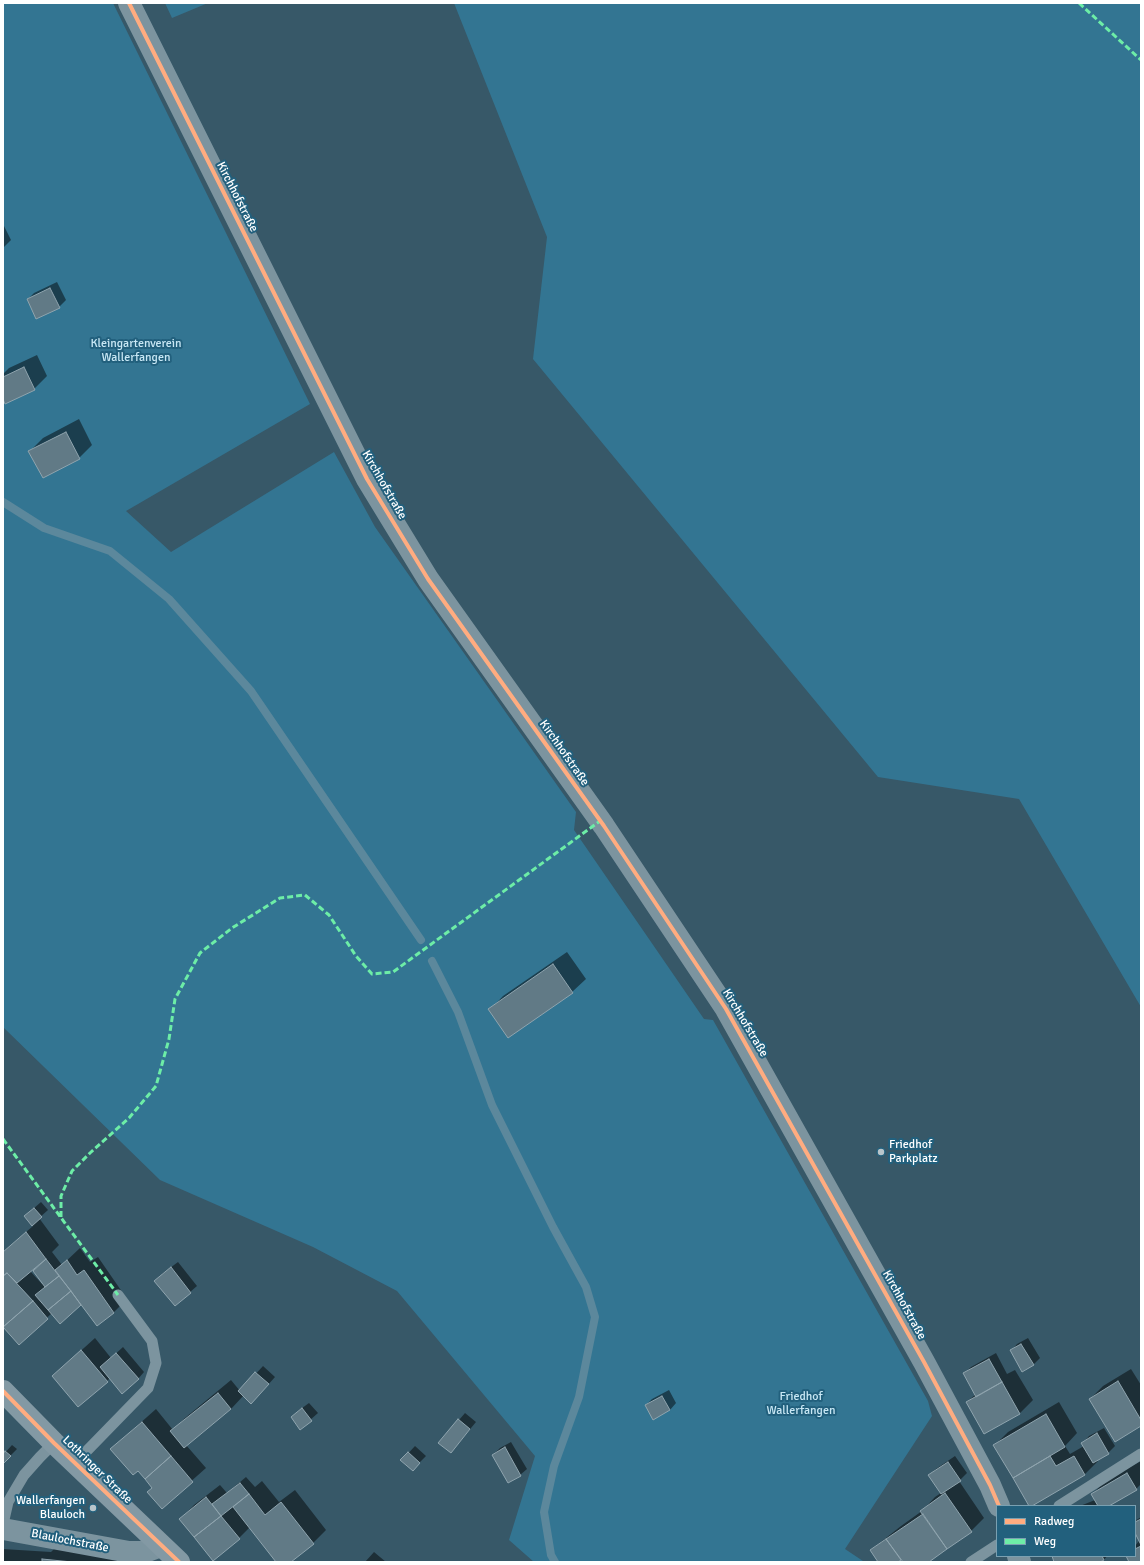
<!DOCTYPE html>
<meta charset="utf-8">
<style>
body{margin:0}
#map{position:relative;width:1144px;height:1565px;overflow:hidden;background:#375868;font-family:Signika,sans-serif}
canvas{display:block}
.frame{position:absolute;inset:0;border:4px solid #fff;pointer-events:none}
.legend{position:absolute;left:996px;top:1505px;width:140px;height:52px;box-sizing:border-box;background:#22607d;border:1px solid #7aa0b1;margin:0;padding:5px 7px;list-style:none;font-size:12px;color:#fff}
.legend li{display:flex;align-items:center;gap:8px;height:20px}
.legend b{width:20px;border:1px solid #7aa0b1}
</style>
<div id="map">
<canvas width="1144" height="1565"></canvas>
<div class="frame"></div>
<ul class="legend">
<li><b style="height:5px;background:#ffac80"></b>Radweg</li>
<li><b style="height:5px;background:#6deda7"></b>Weg</li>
</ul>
</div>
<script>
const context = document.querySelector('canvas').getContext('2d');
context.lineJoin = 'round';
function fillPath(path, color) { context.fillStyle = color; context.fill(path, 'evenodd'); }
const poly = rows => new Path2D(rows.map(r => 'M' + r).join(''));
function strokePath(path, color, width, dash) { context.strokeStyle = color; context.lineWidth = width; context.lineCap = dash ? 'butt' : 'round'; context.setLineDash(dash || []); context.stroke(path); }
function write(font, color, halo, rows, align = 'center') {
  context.font = font + ' Signika,sans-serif'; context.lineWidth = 4; context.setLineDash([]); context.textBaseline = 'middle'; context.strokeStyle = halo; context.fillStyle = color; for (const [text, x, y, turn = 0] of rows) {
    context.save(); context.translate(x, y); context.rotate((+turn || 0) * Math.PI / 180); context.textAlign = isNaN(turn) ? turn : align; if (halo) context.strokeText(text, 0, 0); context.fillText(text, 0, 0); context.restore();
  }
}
fillPath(poly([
 [3,3,113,3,310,404,126,511,171,552,334,452,375,527,576,812,574,830,704,1019,713,1020,928,1401,932,1416,845,1549,863,1561,862,1562,534,1562,509,1540,535,1456,397,1291,313,1247,160,1180,3,1027],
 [165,3,208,3,172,18],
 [454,3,1141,3,1141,1007,1019,799,878,777,533,359,547,237]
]), '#337592');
fillPath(poly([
 [3,224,11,240,3,248],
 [57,282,66,300,59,307,28,299,34,293],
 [37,355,47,376,34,389,3,397,3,374,9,368],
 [79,419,92,445,79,458,30,451,43,438],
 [567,952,586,979,572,992,508,1036,490,1010,503,996],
 [41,1202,48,1210,39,1218,59,1245,52,1252,62,1265,80,1248,90,1262,98,1257,127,1299,114,1312,97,1325,81,1304,60,1322,52,1313,20,1343,3,1325,3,1252,33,1226,25,1216],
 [39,1264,44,1283,42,1284,30,1271],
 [178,1262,197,1286,175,1305,162,1274],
 [95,1338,111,1358,123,1347,144,1372,138,1379,110,1378,107,1381,53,1376],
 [1028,1338,1040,1358,1034,1364,1023,1371,1011,1351,1017,1344],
 [996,1353,1007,1374,1015,1370,1033,1400,1019,1414,967,1402,976,1394,965,1373,971,1367],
 [263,1366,275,1377,258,1396,244,1395,231,1409,186,1445,206,1468,162,1507,153,1487,138,1470,111,1449,156,1409,173,1430,185,1418,231,1380,240,1391],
 [1131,1369,1141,1385,1141,1425,1090,1399,1103,1386],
 [669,1390,676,1403,670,1410,646,1405,652,1399],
 [1059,1402,1077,1433,1065,1446,1070,1454,1084,1446,1083,1443,1089,1436,1104,1428,1115,1446,1108,1453,1097,1459,1098,1461,1085,1474,1030,1506,995,1445,1008,1432],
 [309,1403,318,1413,301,1428,298,1411],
 [465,1413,476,1422,451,1452,459,1420],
 [511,1442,527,1469,520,1475,493,1455,500,1448],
 [12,1445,17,1449,3,1463,3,1455],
 [415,1446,426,1456,419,1463,402,1460],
 [955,1456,967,1473,959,1481,984,1518,971,1531,927,1562,904,1562,901,1559,897,1562,879,1562,871,1550,901,1526,922,1511,935,1497,941,1493,929,1475,936,1469],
 [1141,1461,1141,1484,1136,1489,1110,1504,1111,1506,1080,1506,1095,1500,1092,1495,1105,1481],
 [246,1477,255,1487,262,1481,279,1502,295,1490,326,1530,313,1543,290,1562,278,1562,250,1527,239,1538,181,1519,194,1505,220,1485,227,1493],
 [1141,1517,1141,1562,1130,1562,1127,1556,1135,1556,1135,1546,1139,1541,1135,1531,1135,1521],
 [57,1546,130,1562,3,1562,3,1549,51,1552],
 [374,1552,386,1562,365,1562],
 [1053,1556,1107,1556,1104,1560,1097,1562,1056,1562]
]), '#0007');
strokePath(poly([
 [3,502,44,528,110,551,169,599,251,691,421,940],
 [432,961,458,1012,492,1105,553,1227,586,1287,595,1317,579,1397,554,1466,544,1512,551,1555,555,1562]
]), '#5c889c', 8);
const building = poly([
 [50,288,60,308,36,319,27,299,50,288],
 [24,367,35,390,5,404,3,399,3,377,24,367],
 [66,432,80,459,43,478,28,451,66,432],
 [553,964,573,993,508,1038,488,1009,553,964],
 [34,1208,42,1217,32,1226,24,1216,34,1208],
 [26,1232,46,1259,17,1283,7,1273,3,1276,3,1252,26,1232],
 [46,1259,59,1276,45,1287,33,1271,46,1259],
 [67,1260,77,1275,84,1270,114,1313,97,1326,55,1270,67,1260],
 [171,1267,191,1293,175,1306,154,1281,171,1267],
 [7,1273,33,1301,3,1327,3,1276,7,1273],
 [59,1276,71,1291,48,1310,35,1295,59,1276],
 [71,1291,81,1305,60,1324,48,1310,71,1291],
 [33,1301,48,1319,19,1345,3,1327,33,1301],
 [1021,1344,1034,1365,1022,1372,1010,1350,1021,1344],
 [81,1350,108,1382,78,1407,52,1376,81,1350],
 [116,1353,139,1379,122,1394,100,1367,116,1353],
 [989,1359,1002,1382,976,1397,963,1373,989,1359],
 [255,1372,269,1384,251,1404,238,1391,255,1372],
 [1118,1381,1141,1420,1141,1426,1115,1442,1089,1399,1118,1381],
 [1002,1382,1020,1414,984,1434,966,1402,1002,1382],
 [218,1393,231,1409,184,1448,170,1431,218,1393],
 [662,1396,670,1410,653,1420,645,1405,662,1396],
 [302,1408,312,1421,300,1430,291,1417,302,1408],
 [1046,1414,1065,1447,1013,1478,993,1445,1046,1414],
 [458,1419,470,1429,451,1453,438,1443,458,1419],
 [142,1422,171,1456,145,1479,138,1471,133,1475,110,1449,142,1422],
 [1097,1433,1109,1454,1093,1463,1081,1443,1097,1433],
 [505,1447,521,1476,508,1483,492,1455,505,1447],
 [5,1451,11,1456,3,1464,3,1454,5,1451],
 [408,1452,420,1463,413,1471,400,1460,408,1452],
 [171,1456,193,1482,162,1509,147,1492,152,1488,145,1479,171,1456],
 [1050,1456,1056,1466,1074,1456,1085,1475,1032,1506,1029,1506,1013,1478,1050,1456],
 [948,1462,961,1481,941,1494,928,1475,948,1462],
 [1127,1473,1137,1490,1109,1506,1098,1506,1091,1494,1127,1473],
 [240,1483,249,1494,221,1516,212,1504,240,1483],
 [945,1493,972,1532,947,1549,920,1511,945,1493],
 [249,1494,265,1515,281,1502,314,1544,291,1562,276,1562,233,1507,249,1494],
 [206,1497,221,1516,194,1537,179,1519,206,1497],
 [923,1514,947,1549,929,1562,903,1562,886,1539,923,1514],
 [221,1516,240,1539,213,1561,194,1537,221,1516],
 [1141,1519,1141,1545,1135,1533,1135,1522,1141,1519],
 [886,1539,901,1560,898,1562,878,1562,870,1550,886,1539],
 [1141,1546,1141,1562,1129,1562,1126,1556,1135,1556,1135,1549,1141,1546],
 [1052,1556,1102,1556,1104,1560,1100,1562,1054,1562,1052,1556],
 [42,1559,72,1562,42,1562,42,1559]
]);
fillPath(building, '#617a86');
strokePath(building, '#8fa4ae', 1);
strokePath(poly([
 [75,1463,148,1388,156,1363,152,1341,118,1295],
 [1059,1506,1141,1454],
 [3,1524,8,1502,24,1475,40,1457,54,1443],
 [971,1562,997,1545]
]), '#7c949f', 11);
strokePath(poly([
 [129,3,367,479,428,579,604,826,726,1009,924,1362,990,1485,999,1506],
 [3,1529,129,1552,145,1552,161,1546],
 [1018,1556,1020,1562]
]), '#7c949f', 22);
strokePath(poly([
 [3,1391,54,1443,179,1562]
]), '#8399a4', 22);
strokePath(poly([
 [1079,3,1141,60],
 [3,1139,118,1295],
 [61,1217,61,1196,72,1171,90,1153,129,1118,156,1086,169,1039,175,999,200,953,232,928,280,898,305,895,329,915,356,956,372,974,393,972,600,821]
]), '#6deda7', 3, [6, 3]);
strokePath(poly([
 [129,3,367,479,428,579,604,826,726,1009,924,1362,990,1485,999,1506],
 [3,1391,54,1443,179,1562]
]), '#ffac80', 4);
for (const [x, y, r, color] of [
 [881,1152,4,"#b9c5ca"],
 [93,1508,4,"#b9c5ca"]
]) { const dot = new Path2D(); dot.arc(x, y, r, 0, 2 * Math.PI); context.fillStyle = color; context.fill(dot); strokePath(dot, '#22607d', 1.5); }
write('12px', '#fff', '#22607d', [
 ["Kirchhofstraße",237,197,63],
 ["Kirchhofstraße",384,485,60],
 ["Kirchhofstraße",564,753,55],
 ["Kirchhofstraße",745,1023,59],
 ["Kirchhofstraße",904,1305,61],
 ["Lothringer Straße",97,1470,44],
 ["Blaulochstraße",70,1541,11]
]);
write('12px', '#c9e8f5', '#22607d', [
 ["Kleingartenverein",136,344],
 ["Wallerfangen",136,358],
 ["Friedhof",801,1397],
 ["Wallerfangen",801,1411]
]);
write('12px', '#fff', '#22607d', [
 ["Friedhof",889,1145],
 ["Parkplatz",889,1159],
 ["Wallerfangen",85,1501,"right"],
 ["Blauloch",85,1515,"right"]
], 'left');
</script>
